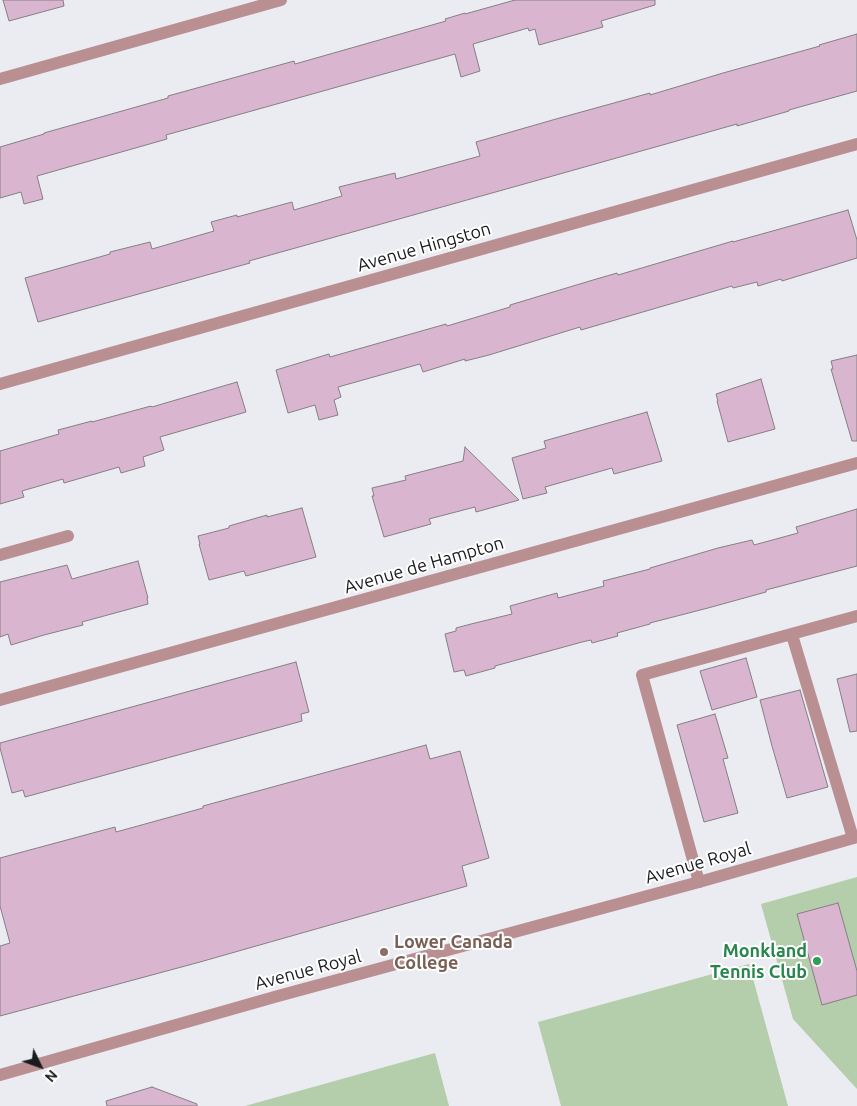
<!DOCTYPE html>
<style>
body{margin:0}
#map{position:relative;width:857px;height:1106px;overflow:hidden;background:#eaecf2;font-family:Ubuntu,sans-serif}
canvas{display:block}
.north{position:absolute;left:15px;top:1041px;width:50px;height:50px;-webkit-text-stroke:4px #fff;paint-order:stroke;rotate:132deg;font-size:14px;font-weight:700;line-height:20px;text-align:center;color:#1a1b1d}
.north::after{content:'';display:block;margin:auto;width:18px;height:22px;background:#1a1b1d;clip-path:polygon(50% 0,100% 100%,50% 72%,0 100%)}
</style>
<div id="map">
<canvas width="857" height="1106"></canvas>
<div class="north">N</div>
</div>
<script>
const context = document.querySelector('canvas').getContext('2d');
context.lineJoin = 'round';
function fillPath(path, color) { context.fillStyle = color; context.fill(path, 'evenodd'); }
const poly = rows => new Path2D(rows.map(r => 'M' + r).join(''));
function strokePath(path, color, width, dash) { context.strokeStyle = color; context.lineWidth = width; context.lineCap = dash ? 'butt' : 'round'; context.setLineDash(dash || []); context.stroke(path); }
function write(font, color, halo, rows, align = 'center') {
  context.font = font + ' Ubuntu,sans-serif'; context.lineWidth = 4; context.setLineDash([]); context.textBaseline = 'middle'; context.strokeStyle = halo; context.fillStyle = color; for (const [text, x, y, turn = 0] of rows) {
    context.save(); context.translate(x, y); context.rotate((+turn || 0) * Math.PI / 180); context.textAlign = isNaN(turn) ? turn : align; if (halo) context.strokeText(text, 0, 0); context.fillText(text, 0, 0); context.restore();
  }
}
fillPath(poly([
 [857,877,857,1089,793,1019,761,904],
 [749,964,788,1106,561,1106,538,1022],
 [435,1053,449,1106,245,1106]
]), '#b4cdaa');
const building = poly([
 [3,0,63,0,64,6,9,21,3,0],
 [515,0,655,0,655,5,601,21,603,27,539,45,535,29,529,31,528,28,473,44,480,71,461,77,455,54,166,135,167,139,37,176,43,199,24,204,21,192,0,198,0,147,44,134,44,133,168,98,168,96,294,61,295,64,446,21,445,19,465,13,465,14,515,0],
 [857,34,857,91,789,110,789,111,737,126,737,124,542,179,249,261,250,263,38,322,25,278,110,254,110,252,150,242,152,249,214,231,211,222,237,215,237,217,292,202,294,210,342,196,339,187,395,173,396,179,480,156,476,142,556,119,650,93,650,95,723,73,820,46,819,45,857,34],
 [848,210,857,240,857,258,782,281,781,279,758,286,757,282,733,288,732,286,581,330,580,327,489,355,465,361,465,359,423,372,420,364,338,387,341,397,334,400,338,415,319,420,315,405,288,413,276,370,329,354,330,357,446,324,447,326,510,307,510,305,593,280,617,273,618,275,733,241,733,242,848,210],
 [857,355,857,441,852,441,831,369,833,369,831,361,857,355],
 [761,379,775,429,728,442,717,401,718,401,716,394,761,379],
 [237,382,246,412,160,437,164,450,143,457,145,466,121,473,119,467,64,483,63,479,22,491,24,497,0,504,0,451,59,434,58,430,92,421,92,422,151,406,152,407,237,382],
 [647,412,662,461,614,474,612,468,545,487,547,493,523,499,512,458,546,448,544,441,647,412],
 [465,447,519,500,476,512,475,507,429,519,431,524,384,537,372,496,374,496,372,488,406,480,405,476,463,461,465,447],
 [302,508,316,557,246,576,244,571,209,580,199,544,200,544,198,536,229,528,229,526,267,515,267,517,302,508],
 [857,509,857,566,766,590,766,592,708,608,650,623,650,624,617,633,618,636,592,643,591,640,582,642,495,666,495,668,466,676,464,670,454,672,445,634,456,631,456,628,471,624,512,614,510,606,557,593,558,598,604,586,603,581,650,569,650,568,718,548,752,540,754,545,798,533,796,527,857,509],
 [138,561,148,598,147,598,148,604,82,622,83,625,44,635,11,645,8,634,0,637,0,582,67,565,72,579,138,561],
 [746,658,757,697,712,710,700,671,746,658],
 [296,662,309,712,301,714,302,721,25,797,23,790,12,793,0,748,0,743,296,662],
 [857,674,857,731,850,732,837,679,857,674],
 [800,690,828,787,787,798,772,746,760,700,800,690],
 [715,714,728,758,723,759,738,813,704,822,677,725,715,714],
 [426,745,430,759,460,751,489,858,462,866,467,886,200,962,0,1016,0,946,10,943,0,906,0,858,115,827,116,832,203,808,203,806,426,745],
 [838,903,857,971,857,995,822,1005,797,914,838,903],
 [152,1087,197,1104,197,1106,107,1106,106,1101,152,1087]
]);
fillPath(building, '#d9b5cf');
strokePath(building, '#857f83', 1);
strokePath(poly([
 [0,555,68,536],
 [792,635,853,838],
 [699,882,642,675,857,616]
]), '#b98f92', 12);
strokePath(poly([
 [0,79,281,0],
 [0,384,857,144],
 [0,700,857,463],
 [0,1075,278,996,699,882,857,837]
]), '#b98f92', 12);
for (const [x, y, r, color] of [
 [384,952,5,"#8d6e63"],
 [817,961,5,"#2e9e5b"]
]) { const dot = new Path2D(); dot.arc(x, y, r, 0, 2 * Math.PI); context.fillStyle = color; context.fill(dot); strokePath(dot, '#fff', 2); }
write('18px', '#1a1b1d', '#fff', [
 ["Avenue Hingston",424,247,-16],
 ["Avenue de Hampton",424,565,-16],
 ["Avenue Royal",698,863,-16],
 ["Avenue Royal",308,970,-15]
]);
write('bold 18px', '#785e54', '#fff', [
 ["Lower Canada",394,942],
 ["College",394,963]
], 'left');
write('bold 18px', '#27864d', '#fff', [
 ["Monkland",807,951],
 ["Tennis Club",807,972]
], 'right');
</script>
